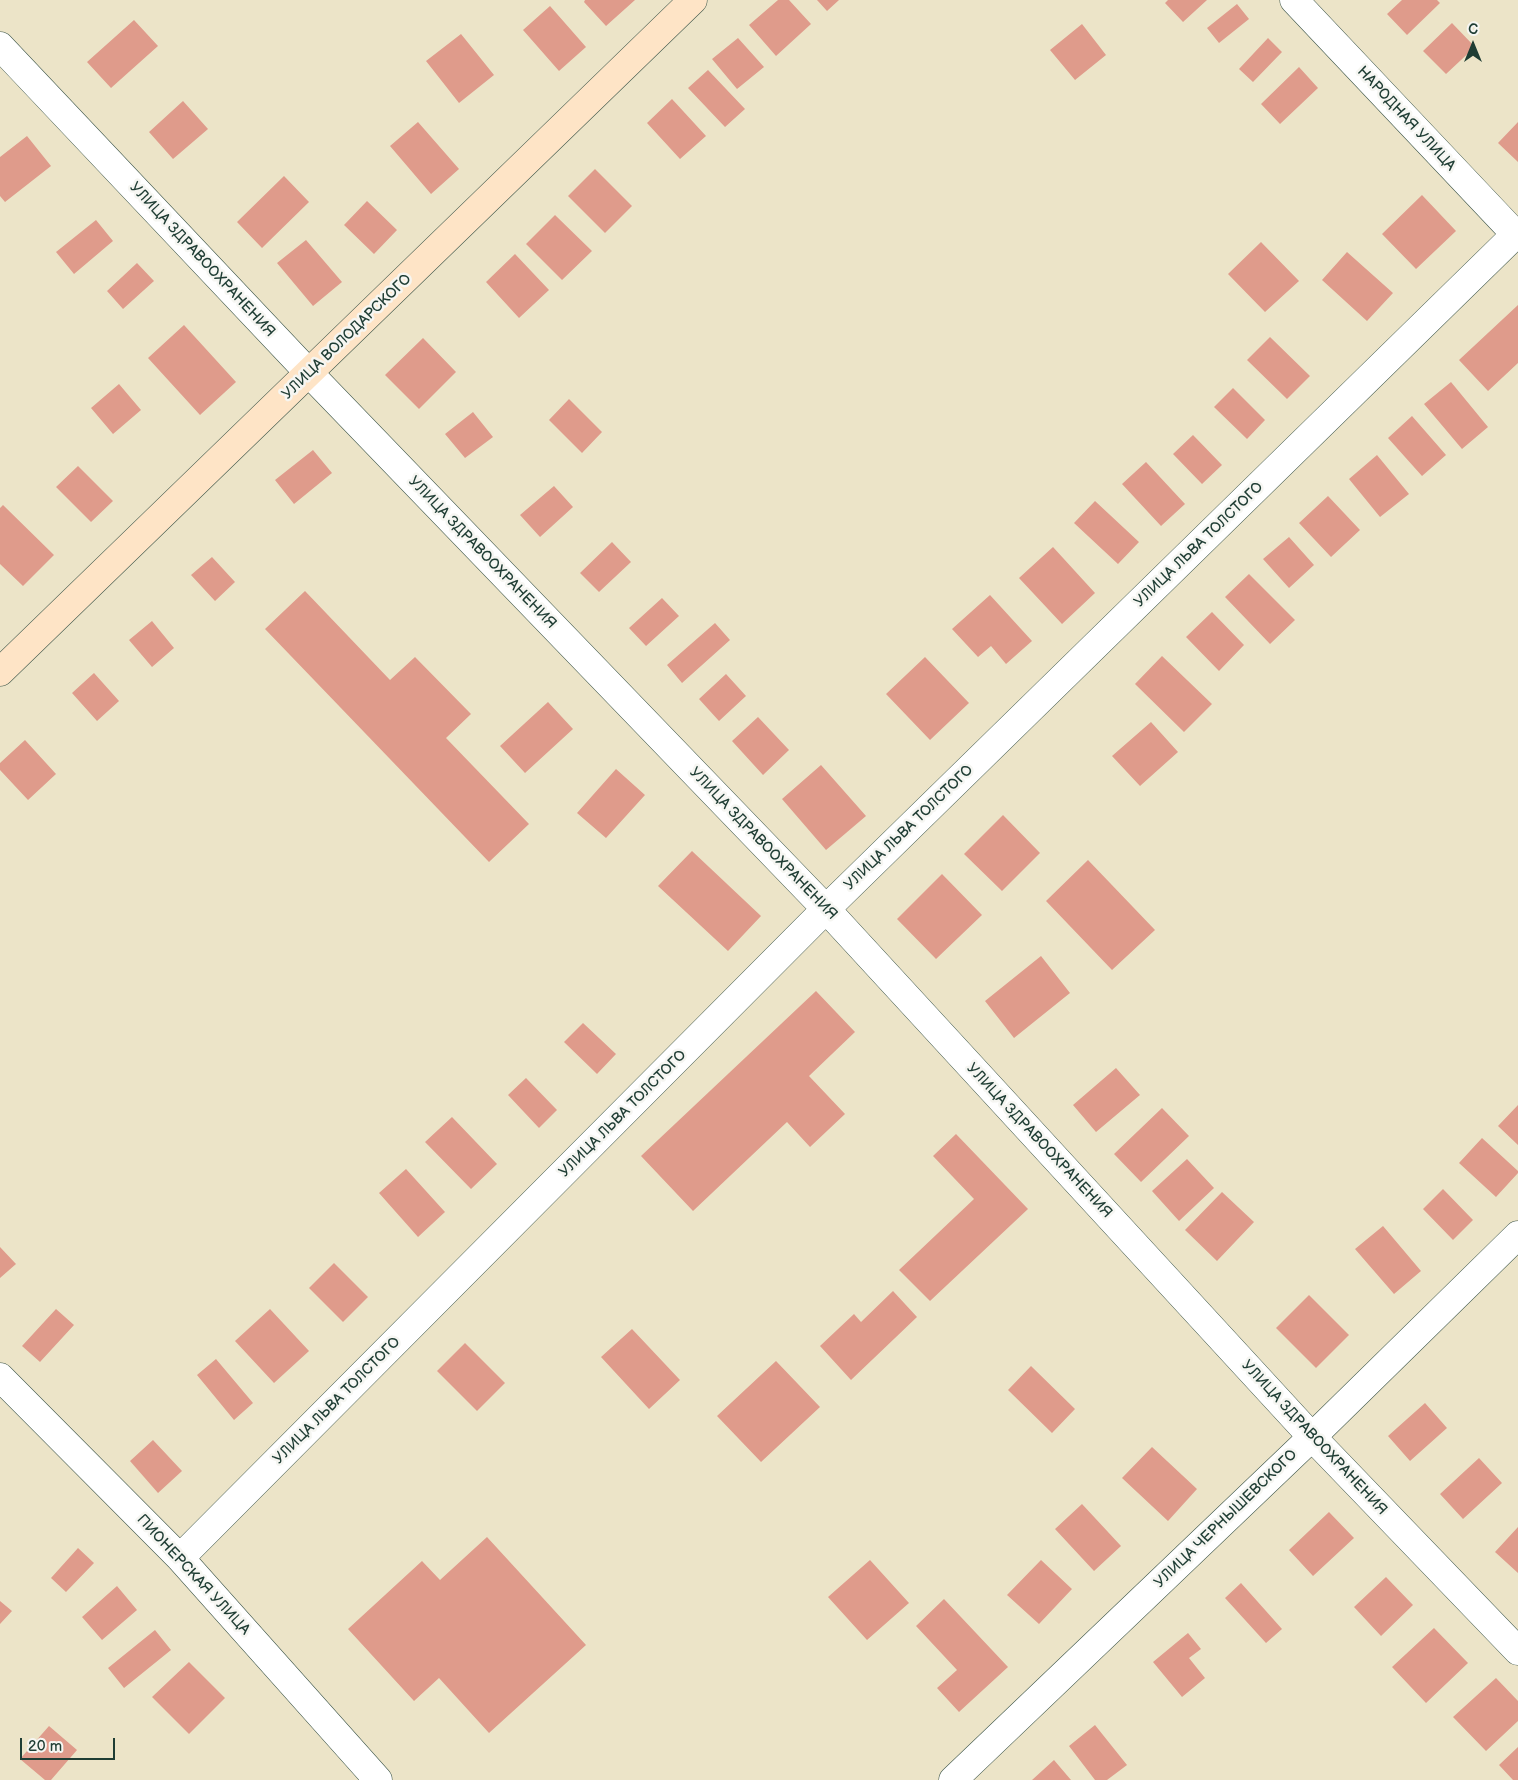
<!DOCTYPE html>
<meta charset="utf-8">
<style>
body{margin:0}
#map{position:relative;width:1518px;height:1780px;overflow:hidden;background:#ece4c8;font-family:"Balsamiq Sans",sans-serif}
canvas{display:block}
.north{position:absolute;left:1448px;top:20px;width:50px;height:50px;-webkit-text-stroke:4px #f6f6f2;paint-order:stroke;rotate:0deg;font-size:14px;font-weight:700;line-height:20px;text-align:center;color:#1f3d34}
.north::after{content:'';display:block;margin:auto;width:18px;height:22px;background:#1f3d34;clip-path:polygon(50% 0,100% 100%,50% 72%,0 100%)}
.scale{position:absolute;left:20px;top:1738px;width:95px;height:22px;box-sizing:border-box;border:2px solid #1f3d34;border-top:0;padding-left:6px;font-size:15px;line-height:18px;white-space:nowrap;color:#1f3d34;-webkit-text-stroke:4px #f6f6f2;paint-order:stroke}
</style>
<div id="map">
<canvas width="1518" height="1780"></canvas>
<div class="north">С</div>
<div class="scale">20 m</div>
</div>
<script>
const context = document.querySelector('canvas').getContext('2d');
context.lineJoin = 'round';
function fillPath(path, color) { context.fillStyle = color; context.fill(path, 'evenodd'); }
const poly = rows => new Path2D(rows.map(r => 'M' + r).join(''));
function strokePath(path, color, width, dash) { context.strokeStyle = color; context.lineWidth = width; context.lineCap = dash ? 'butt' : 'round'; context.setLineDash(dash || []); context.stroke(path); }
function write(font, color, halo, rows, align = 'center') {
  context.font = font + ' "Balsamiq Sans",sans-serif'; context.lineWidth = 5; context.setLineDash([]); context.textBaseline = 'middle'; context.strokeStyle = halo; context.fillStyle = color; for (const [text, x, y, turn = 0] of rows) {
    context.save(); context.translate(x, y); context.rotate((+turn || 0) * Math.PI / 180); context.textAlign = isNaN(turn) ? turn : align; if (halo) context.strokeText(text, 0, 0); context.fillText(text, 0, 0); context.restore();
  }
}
fillPath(poly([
 [585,0,635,0,606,26,584,2],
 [778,0,789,0,811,24,776,56,749,25],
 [817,0,839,0,827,11],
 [1168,0,1207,0,1183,22,1165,3],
 [1402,0,1437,0,1440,3,1407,35,1387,14],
 [1237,4,1249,19,1219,43,1207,28],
 [550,6,586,47,559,71,523,30],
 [134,20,158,46,111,88,87,62],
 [1452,23,1475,47,1446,74,1423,51],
 [1082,24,1106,55,1075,80,1050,50],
 [461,34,494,75,459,103,426,61],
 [738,38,764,67,737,89,712,59],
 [1268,38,1282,52,1253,82,1239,69],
 [1299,67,1318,88,1280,124,1261,104],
 [708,70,745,109,725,127,688,88],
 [672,99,706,136,680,159,647,123],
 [183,101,208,129,173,159,149,132],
 [418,122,459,169,431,194,390,146],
 [1518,122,1518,162,1498,143],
 [27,136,51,166,5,202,0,196,0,157],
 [595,169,632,206,605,233,568,196],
 [284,176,309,202,262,248,237,222],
 [1422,195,1456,231,1416,269,1382,234],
 [367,201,397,230,374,254,344,225],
 [555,215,592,251,562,280,526,244],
 [96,220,113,241,74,274,56,252],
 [306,240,342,282,313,306,277,263],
 [1261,242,1299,281,1265,312,1228,274],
 [1347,252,1393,293,1367,321,1322,280],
 [515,254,549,290,519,318,486,282],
 [137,263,154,281,123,309,107,291],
 [1518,305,1518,363,1488,391,1459,360],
 [184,325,236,382,200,415,148,358],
 [1270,337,1310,376,1287,399,1247,360],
 [423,338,456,372,419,409,385,375],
 [1451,382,1488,427,1462,449,1424,404],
 [119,384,141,410,113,434,91,408],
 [1233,388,1265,420,1247,439,1214,407],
 [569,399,602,432,582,453,549,420],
 [473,412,493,437,465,458,445,434],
 [1412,416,1446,455,1422,476,1388,438],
 [1193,435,1222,465,1202,484,1173,454],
 [313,450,332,473,294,504,275,480],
 [1377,455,1409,494,1380,517,1349,479],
 [1146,462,1185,504,1161,526,1122,484],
 [78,466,113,501,91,522,56,487],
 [554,486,573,507,540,537,520,515],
 [1328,496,1360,530,1331,557,1299,523],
 [1095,501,1139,542,1118,564,1074,523],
 [3,505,54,555,23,586,0,564,0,508],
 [1289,537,1314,565,1289,588,1263,559],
 [612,542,631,562,599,592,580,573],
 [1053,547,1095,593,1062,624,1019,578],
 [212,557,235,582,215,601,191,575],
 [1249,574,1295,620,1270,644,1225,597],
 [305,591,390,680,415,657,471,714,446,738,529,824,489,862,265,629],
 [990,595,1032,641,1006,664,991,646,978,657,952,629],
 [662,598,679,616,646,646,629,628],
 [1212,612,1244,645,1219,671,1186,637],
 [152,621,174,648,152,667,129,640],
 [715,623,730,640,682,683,667,665],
 [1162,656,1212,704,1184,732,1135,684],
 [925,657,969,703,930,740,886,694],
 [94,673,119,701,97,721,72,693],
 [726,674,746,696,719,721,699,699],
 [548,702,573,729,525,773,500,746],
 [758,717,789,750,763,775,732,741],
 [1151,722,1178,752,1140,786,1112,756],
 [25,740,56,774,28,800,0,770,0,763],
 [821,765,866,816,826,850,782,799],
 [616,769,645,795,606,838,577,813],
 [1003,815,1040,853,1002,891,964,854],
 [692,851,761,916,728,951,658,886],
 [1088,860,1155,930,1112,970,1046,901],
 [942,874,982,915,936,959,897,919],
 [1041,956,1070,993,1014,1038,985,1001],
 [816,991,855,1032,809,1076,845,1114,810,1147,787,1122,693,1211,641,1156],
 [583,1023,616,1054,597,1074,564,1042],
 [1116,1068,1140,1095,1096,1132,1073,1105],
 [526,1078,557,1110,539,1128,508,1095],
 [1518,1105,1518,1145,1498,1126],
 [1162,1108,1189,1136,1141,1182,1114,1154],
 [452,1117,497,1164,471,1189,425,1142],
 [956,1134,1028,1209,930,1301,899,1270,974,1199,933,1156],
 [1482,1138,1518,1171,1518,1173,1496,1197,1459,1163],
 [1187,1159,1214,1188,1179,1221,1152,1191],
 [406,1169,445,1212,418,1237,379,1193],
 [1443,1189,1473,1220,1453,1240,1423,1209],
 [1222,1192,1254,1222,1217,1261,1185,1230],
 [1383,1226,1421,1271,1394,1294,1355,1249],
 [0,1247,16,1264,0,1278],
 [334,1263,368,1297,343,1322,309,1288],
 [893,1291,917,1317,851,1380,820,1346,854,1314,861,1322],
 [1309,1295,1349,1335,1316,1368,1276,1328],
 [56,1309,74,1325,40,1362,22,1346],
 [270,1309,309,1351,274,1383,235,1341],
 [632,1329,680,1380,649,1409,601,1357],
 [465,1343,505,1383,477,1411,437,1371],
 [216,1359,253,1403,234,1420,197,1375],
 [776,1361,820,1407,761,1462,717,1416],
 [1031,1366,1075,1409,1052,1433,1008,1390],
 [1425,1403,1447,1428,1410,1461,1388,1436],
 [153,1440,182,1471,158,1493,130,1461],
 [1152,1447,1197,1489,1168,1521,1122,1478],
 [1479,1458,1502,1483,1463,1519,1440,1494],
 [1082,1504,1121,1546,1094,1571,1055,1529],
 [1329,1512,1354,1538,1313,1576,1289,1550],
 [1518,1527,1518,1573,1495,1552],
 [487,1537,586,1645,489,1733,439,1678,414,1701,348,1629,422,1561,440,1580],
 [78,1548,94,1563,66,1592,51,1578],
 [870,1560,909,1603,867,1640,828,1597],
 [1041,1560,1072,1589,1039,1624,1007,1595],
 [1386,1577,1413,1605,1381,1636,1354,1607],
 [1241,1583,1282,1629,1266,1643,1225,1598],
 [117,1586,137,1610,102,1640,82,1617],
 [944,1599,1008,1667,959,1712,937,1688,957,1670,916,1626],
 [0,1601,12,1611,0,1624],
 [1434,1628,1468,1663,1426,1703,1392,1667],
 [155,1630,171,1650,124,1688,108,1668],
 [1188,1633,1201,1649,1189,1658,1205,1678,1182,1697,1153,1662],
 [189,1662,225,1698,189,1734,152,1697],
 [1496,1678,1518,1701,1518,1721,1486,1751,1453,1717],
 [1095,1725,1127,1765,1107,1780,1095,1780,1069,1746],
 [49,1726,77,1750,51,1780,45,1780,20,1759],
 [1518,1747,1518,1780,1513,1780,1499,1765],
 [1054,1760,1071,1780,1032,1780]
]), '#df9b8b');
const street = poly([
 [1294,0,1518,237],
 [0,46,309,373,826,909,1312,1437,1518,1651],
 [0,1377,180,1558,378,1780],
 [180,1558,826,909,1518,232],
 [953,1780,1312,1437,1518,1235]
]);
const secondary = poly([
 [0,672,693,0]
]);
strokePath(street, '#3e564a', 29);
strokePath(secondary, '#3e564a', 29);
strokePath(street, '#fff', 28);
strokePath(secondary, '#fee4c6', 28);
write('15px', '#1f3d34', '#f6f6f2', [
 ["НАРОДНАЯ УЛИЦА",1406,119,47],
 ["УЛИЦА ЗДРАВООХРАНЕНИЯ",202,260,47],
 ["УЛИЦА ВОЛОДАРСКОГО",347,337,-44],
 ["УЛИЦА ЛЬВА ТОЛСТОГО",1199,545,-44],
 ["УЛИЦА ЗДРАВООХРАНЕНИЯ",482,553,46],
 ["УЛИЦА ЛЬВА ТОЛСТОГО",909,828,-44],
 ["УЛИЦА ЗДРАВООХРАНЕНИЯ",763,844,46],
 ["УЛИЦА ЛЬВА ТОЛСТОГО",623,1114,-45],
 ["УЛИЦА ЗДРАВООХРАНЕНИЯ",1039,1141,47],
 ["УЛИЦА ЛЬВА ТОЛСТОГО",337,1401,-45],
 ["УЛИЦА ЗДРАВООХРАНЕНИЯ",1314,1438,47],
 ["УЛИЦА ЧЕРНЫШЕВСКОГО",1226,1519,-44],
 ["ПИОНЕРСКАЯ УЛИЦА",193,1575,47]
]);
</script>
